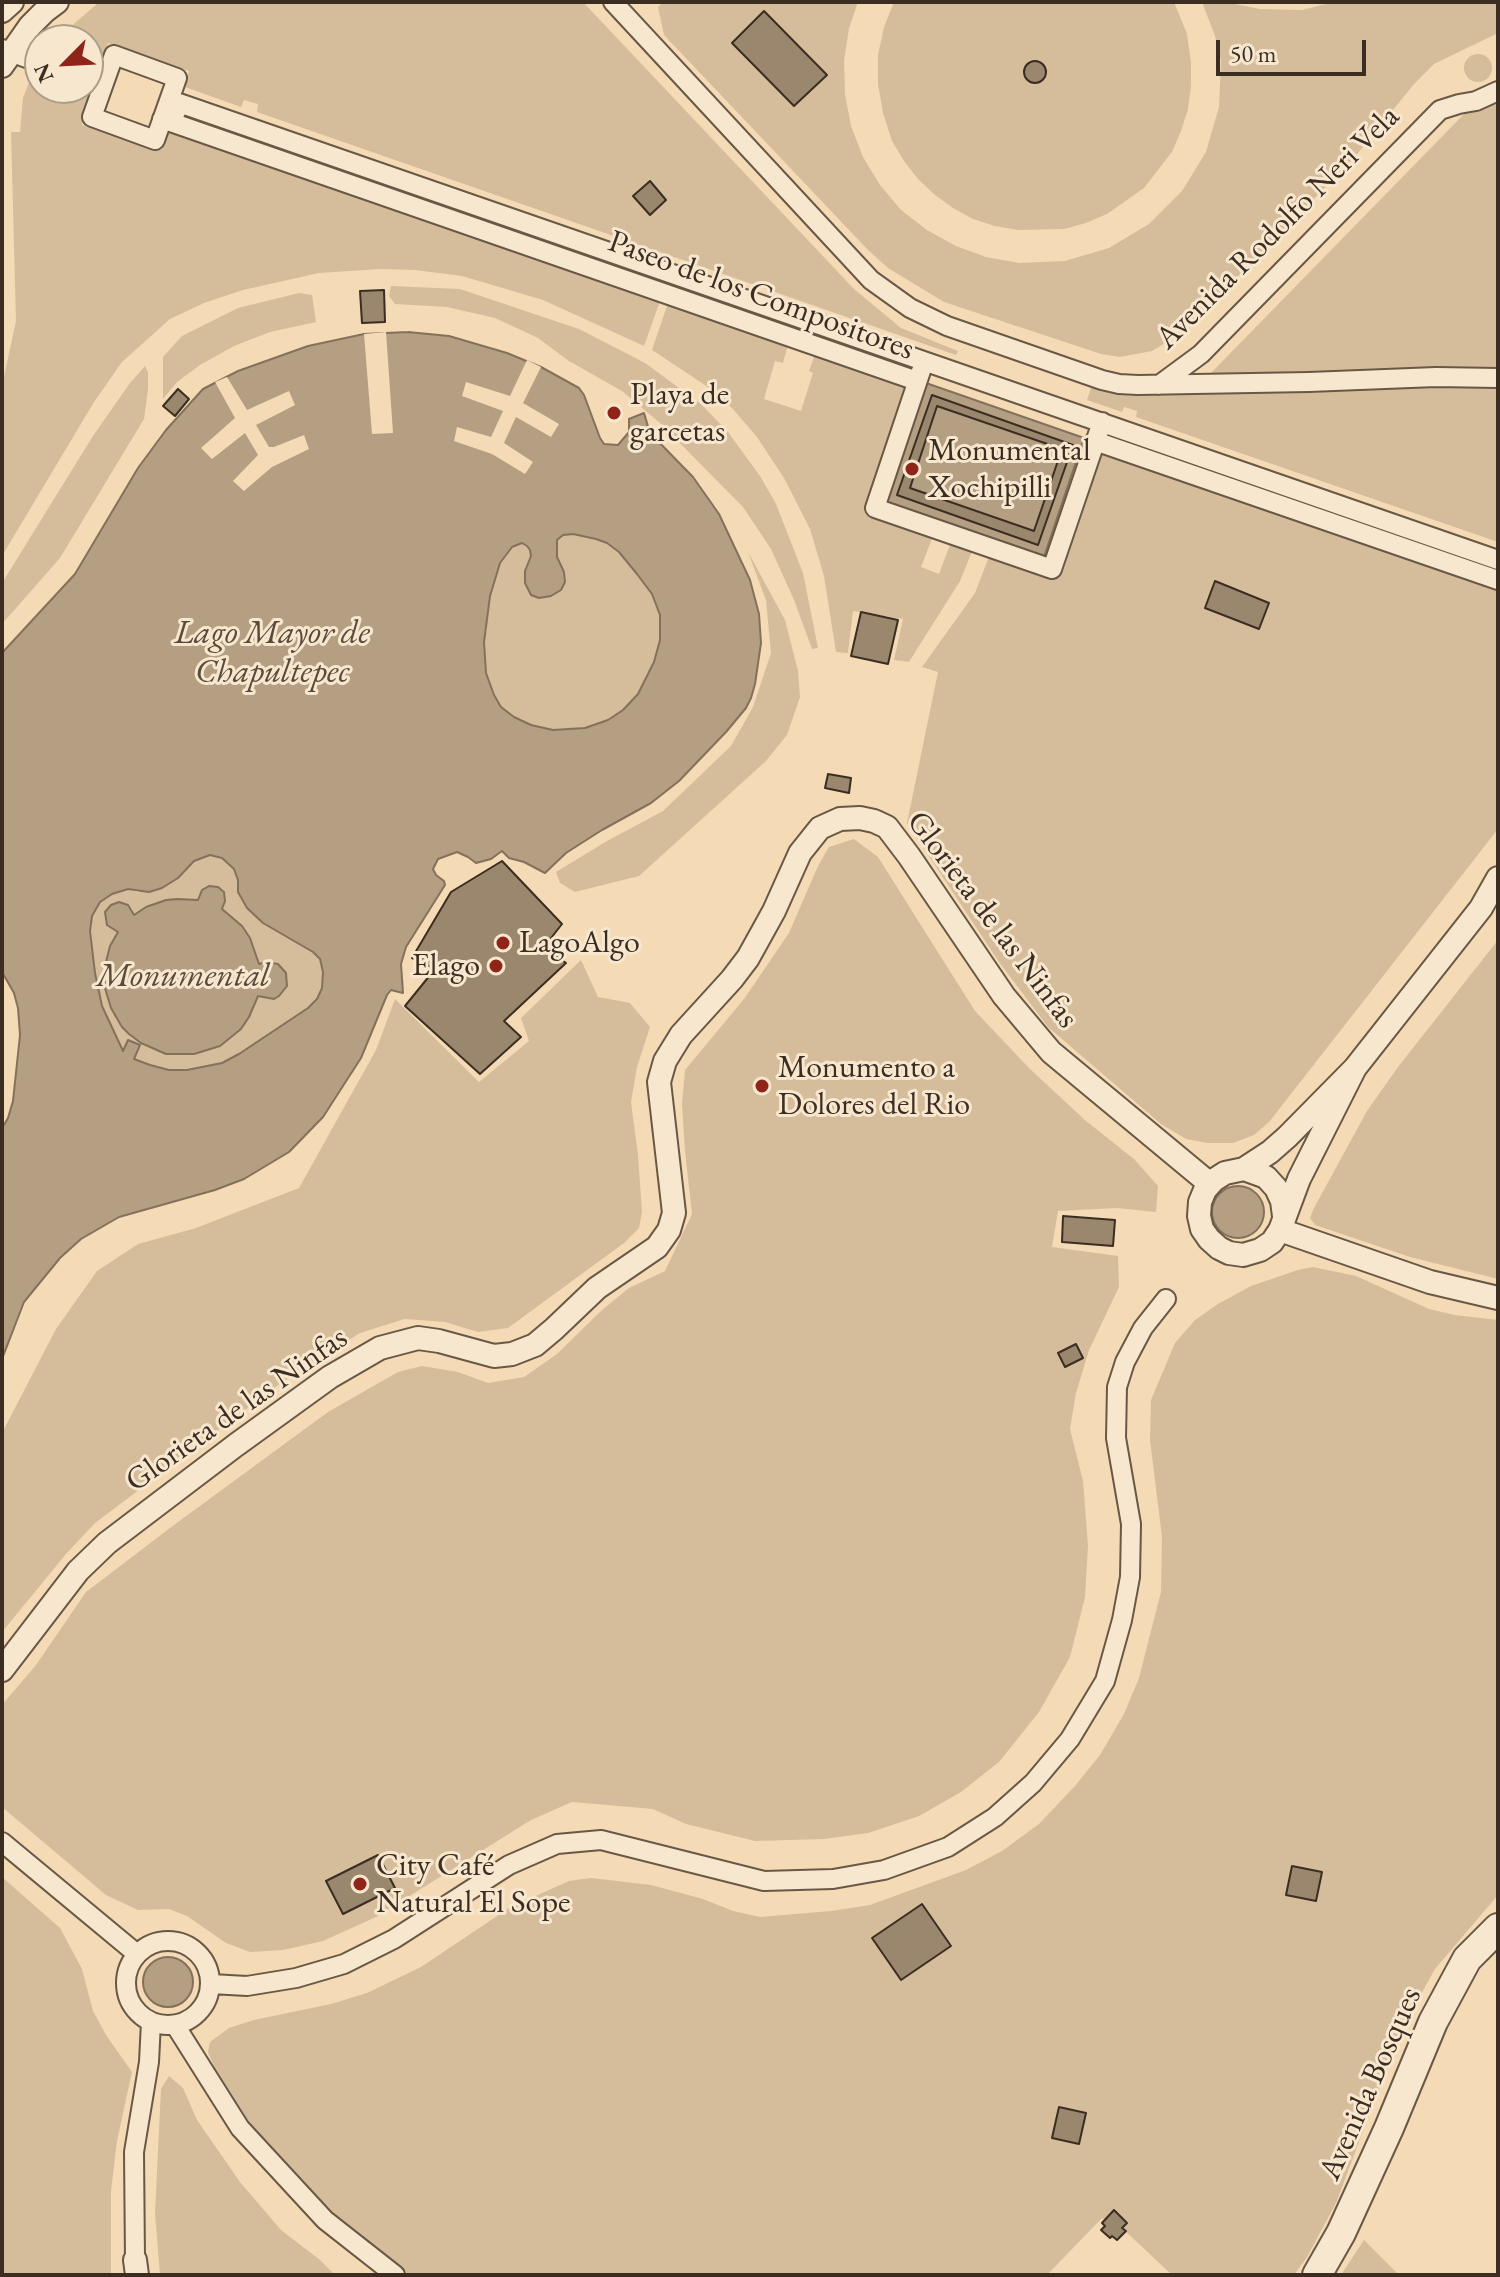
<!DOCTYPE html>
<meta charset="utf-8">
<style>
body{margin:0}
#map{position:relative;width:1500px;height:2277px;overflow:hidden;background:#f4dab5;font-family:"EB Garamond",serif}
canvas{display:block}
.frame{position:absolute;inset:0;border:4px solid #3b2d21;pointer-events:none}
.north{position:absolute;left:24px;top:24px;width:80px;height:80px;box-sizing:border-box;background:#f8e7cf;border:2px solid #ac9d89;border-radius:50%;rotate:246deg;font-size:22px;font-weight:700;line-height:32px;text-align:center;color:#3b2d21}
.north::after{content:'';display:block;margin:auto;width:28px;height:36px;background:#8f2418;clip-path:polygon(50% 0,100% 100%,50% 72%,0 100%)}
.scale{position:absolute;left:1216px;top:40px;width:150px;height:36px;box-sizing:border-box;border:4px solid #3b2d21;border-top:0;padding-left:10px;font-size:24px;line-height:28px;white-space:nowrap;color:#3b2d21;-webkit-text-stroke:6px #f8e7cf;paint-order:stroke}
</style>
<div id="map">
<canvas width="1500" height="2277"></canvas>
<div class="frame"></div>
<div class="north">N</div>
<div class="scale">50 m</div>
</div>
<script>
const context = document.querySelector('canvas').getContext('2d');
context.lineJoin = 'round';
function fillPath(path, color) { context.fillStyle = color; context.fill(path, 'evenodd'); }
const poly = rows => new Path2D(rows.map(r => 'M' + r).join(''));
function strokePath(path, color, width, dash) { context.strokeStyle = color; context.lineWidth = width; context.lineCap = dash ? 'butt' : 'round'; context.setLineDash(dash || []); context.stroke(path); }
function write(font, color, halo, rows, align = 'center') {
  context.font = font + ' "EB Garamond",serif'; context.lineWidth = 6; context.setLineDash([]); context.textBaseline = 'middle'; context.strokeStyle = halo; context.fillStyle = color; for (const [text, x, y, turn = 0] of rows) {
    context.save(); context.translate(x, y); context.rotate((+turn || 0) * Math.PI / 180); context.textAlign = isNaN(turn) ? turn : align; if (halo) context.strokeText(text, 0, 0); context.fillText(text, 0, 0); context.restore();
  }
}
fillPath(poly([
 [104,2,583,2,854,289,901,328,958,351,956,355,257,112,258,104,244,100,241,107,185,87,189,71,108,43,98,75,88,71,88,40,55,40,97,4],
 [663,2,858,2,849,28,844,61,845,94,851,126,863,157,880,185,901,210,927,230,956,246,986,257,1019,263,1065,261,1109,248,1149,224,1182,191,1206,152,1219,107,1221,61,1215,36,1202,2,1225,2,1260,9,1302,10,1334,2,1498,2,1498,33,1434,64,1414,84,1354,158,1183,332,1152,351,1120,357,1101,354,944,302,888,268,868,250,664,35,658,7],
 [894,2,1174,2,1187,34,1191,63,1191,86,1188,109,1181,131,1172,152,1144,188,1107,214,1086,223,1064,229,1018,230,995,226,973,219,953,208,935,195,918,179,904,161,892,141,883,113,878,84,878,55,884,27],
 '1464 68a14 14 0 1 1 28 0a14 14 0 1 1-28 0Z',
 [33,72,40,75,40,88,79,88,92,93,82,125,162,148,168,129,660,301,644,346,543,300,462,276,415,270,380,269,319,273,243,290,204,303,170,319,122,362,94,402,2,556,2,386,16,321,11,132,20,132,23,98],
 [1498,104,1498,371,1210,374,1465,113],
 [391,286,460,289,579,329,645,363,701,404,728,432,760,476,776,504,803,573,818,648,812,649,794,600,771,549,743,507,660,423,622,391,569,361,538,338,495,318,447,307,395,304,389,296],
 [299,293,312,295,316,322,270,332,234,346,200,365,177,382,163,399,163,357,182,336,238,308],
 [668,303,788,345,783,363,775,361,764,399,801,411,813,373,809,371,815,354,907,386,865,511,933,536,921,567,939,574,951,542,973,549,960,581,909,662,894,660,903,619,853,611,848,653,836,652,824,576,810,529,784,478,757,437,732,408,705,385,652,350],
 [145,366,148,372,148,389,144,419,60,558,2,624,2,583,93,436,130,383],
 [1092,385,1136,393,1498,385,1498,542,1136,417,1137,411,1124,407,1122,412,1087,400],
 [1101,453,1498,591,1498,829,1269,1122,1254,1135,1233,1143,1208,1143,1186,1139,1161,1124,1048,1027,999,962,907,823,938,672,922,667,975,593,990,554,1058,577],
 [573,534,596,539,607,543,619,552,637,574,652,594,660,615,660,640,654,662,638,694,623,710,608,720,585,728,553,730,531,725,515,717,501,707,494,695,486,673,484,642,489,596,500,563,512,547,522,543,530,550,531,556,525,571,564,572,557,557,557,540,562,535],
 [748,552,785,620,798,671,800,697,787,735,766,761,639,876,575,892,560,883,556,872,607,841,663,811,731,746,753,707,771,653,766,600],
 [854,839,878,857,975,1011,1030,1069,1086,1121,1134,1159,1158,1186,1156,1212,1117,1208,1058,1211,1052,1247,1118,1256,1119,1287,1089,1350,1076,1393,1070,1429,1083,1481,1088,1546,1085,1597,1070,1657,1039,1712,999,1762,961,1792,919,1816,868,1833,824,1839,755,1841,686,1824,653,1809,572,1802,531,1820,376,1917,323,1941,283,1950,250,1952,226,1943,187,1916,169,1909,138,1910,106,1895,2,1807,2,1705,36,1665,86,1592,174,1525,328,1412,398,1372,422,1366,458,1372,488,1383,524,1377,557,1354,602,1310,629,1288,665,1271,692,1214,685,1151,682,1104,685,1070,744,999,789,933,818,866,829,847],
 [210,855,222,858,234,869,238,880,238,892,263,923,313,952,319,959,323,972,322,988,317,999,308,1008,239,1054,222,1063,187,1070,169,1070,149,1065,133,1059,139,1045,123,1052,102,1005,95,973,90,931,92,916,100,902,112,894,128,889,137,892,178,878,194,861],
 [1498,940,1498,1279,1410,1257,1315,1225,1310,1218,1314,1208,1367,1111,1398,1067],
 [581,960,598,997,630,1003,650,1027,637,1067,631,1102,638,1155,642,1212,639,1228,624,1243,508,1328,478,1332,445,1322,405,1319,360,1333,281,1383,95,1523,66,1554,2,1632,2,1433,56,1329,97,1271,138,1244,196,1228,299,1188,376,1050,395,999,479,1082,529,1041,521,1018],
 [1313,1267,1356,1276,1429,1309,1455,1315,1498,1320,1498,1895,1435,1969,1409,2016,1382,2081,1336,2203,1307,2257,1294,2275,1172,2275,1122,2228,1127,2222,1114,2210,1104,2220,1102,2218,1047,2275,409,2275,344,2225,285,2168,253,2129,231,2097,218,2076,208,2052,210,2042,229,2028,254,2020,331,2004,367,1993,421,1967,509,1908,569,1881,591,1878,651,1885,703,1899,733,1911,760,1917,831,1911,870,1905,966,1870,1002,1851,1039,1824,1075,1786,1100,1755,1124,1714,1139,1678,1161,1592,1162,1537,1150,1440,1151,1400,1175,1343,1195,1320,1218,1304,1251,1286,1298,1270],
 [2,1877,60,1928,82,1969,93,2011,106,2035,132,2072,117,2141,111,2191,111,2275,2,2275],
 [169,2076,183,2088,197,2120,240,2182,281,2230,320,2260,335,2275,160,2275,155,2213,161,2089],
 [1364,2240,1399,2275,1341,2275]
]), '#d5bd9c');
const water = poly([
 [408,332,449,336,507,353,541,367,579,388,584,395,600,438,604,444,618,445,629,432,629,419,644,413,650,433,693,477,719,514,750,580,759,614,761,643,755,684,751,698,746,708,726,732,679,781,651,803,602,830,566,853,545,873,524,862,509,858,502,851,491,859,476,863,468,857,457,852,438,859,433,869,436,875,444,881,445,885,406,947,401,964,403,993,391,990,387,995,361,1058,323,1117,289,1152,244,1179,215,1190,119,1217,81,1239,60,1258,24,1302,2,1359,2,1128,8,1118,13,1101,20,1035,18,1008,14,993,2,972,2,653,75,574,138,468,166,430,203,389,238,371,308,346,364,334,408,332],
 [573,534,596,539,607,543,619,552,637,574,652,594,660,615,660,640,654,662,638,694,623,710,608,720,585,728,553,730,531,725,514,717,501,707,494,695,486,673,484,642,490,596,500,563,512,547,522,543,527,546,530,550,531,556,525,571,525,583,531,595,539,598,551,596,561,590,565,582,564,572,557,557,557,540,563,535,573,534],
 [210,855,222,858,234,869,238,880,238,892,247,908,263,923,313,952,320,959,323,972,322,988,317,999,308,1008,239,1054,222,1063,187,1070,169,1070,150,1065,134,1059,140,1045,128,1040,123,1051,102,1006,95,973,90,931,92,916,100,902,112,894,128,889,149,892,162,888,178,878,194,861,210,855],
 [926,383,1084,438,1044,557,885,502,926,383],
 [209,886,218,887,224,892,225,901,222,909,242,926,250,938,259,964,266,962,278,964,286,973,287,986,279,996,274,999,258,996,249,1017,241,1029,220,1046,194,1054,166,1054,141,1043,129,1034,122,1027,111,1008,105,988,105,966,110,946,118,932,107,925,105,912,111,905,119,902,128,905,134,915,146,907,166,900,177,899,198,900,202,890,209,886],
 '1212 1212a26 26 0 1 1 52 0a26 26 0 1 1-52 0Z',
 '143 1982a25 25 0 1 1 50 0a25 25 0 1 1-50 0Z'
]);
fillPath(water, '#b59f83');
strokePath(water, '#84715c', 2);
fillPath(poly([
 [386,332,393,433,372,434,364,334],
 [527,360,541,367,523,403,559,424,551,437,516,417,504,443,533,462,525,474,492,454,454,441,457,427,491,437,503,411,462,396,466,382,510,396],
 [227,377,247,410,289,391,295,405,256,425,269,447,274,447,304,435,309,449,272,467,244,491,233,481,258,455,245,433,212,459,201,448,235,418,215,382]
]), '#f4dab5');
const building = poly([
 [764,11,827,75,794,106,732,43,764,11],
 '1024 72a11 11 0 1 1 22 0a11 11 0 1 1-22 0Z',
 [650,181,666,200,650,215,633,196,650,181],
 [384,290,385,322,362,323,360,291,384,290],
 [178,389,189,399,175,416,163,406,178,389],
 [932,395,1073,445,1038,545,897,495,932,395],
 [937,406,1062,449,1034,531,910,488,937,406],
 [1215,581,1269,603,1259,629,1205,608,1215,581],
 [861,612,898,620,888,664,851,656,861,612],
 [828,774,851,778,849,793,825,788,828,774],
 [502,861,562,924,544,947,566,963,504,1021,521,1037,480,1074,405,1006,435,969,412,958,451,892,502,861],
 [1063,1216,1115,1220,1113,1246,1062,1242,1063,1216],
 [1076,1344,1083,1358,1065,1367,1058,1353,1076,1344],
 [378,1855,395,1888,343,1914,326,1881,378,1855],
 [1292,1866,1322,1872,1316,1901,1286,1895,1292,1866],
 [922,1904,951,1946,901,1980,872,1938,922,1904],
 [1059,2107,1086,2113,1079,2144,1052,2138,1059,2107],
 [1114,2210,1127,2223,1122,2228,1126,2231,1117,2240,1112,2236,1110,2238,1101,2230,1105,2226,1102,2223,1114,2210]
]);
fillPath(building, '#9b876e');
strokePath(building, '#3b2d21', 2);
const pedestrian = poly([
 [613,2,871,280,910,308,947,326,1102,380,1119,384,1138,385,1309,382,1436,377,1498,378],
 [2,49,40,63],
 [114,55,177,78,155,140,92,117,114,55],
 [166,109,176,112,179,103,1498,560],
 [162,119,917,381],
 [921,371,875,508,1052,569,1102,422],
 [1159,385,1201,354,1440,110,1459,104,1476,101,1498,91],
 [1095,441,1498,580],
 [2,1842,137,1954],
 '126 1983a42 42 0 1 1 84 0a42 42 0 1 1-84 0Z',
 [211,1984,247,1986,296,1978,344,1964,394,1939,509,1865,557,1844,601,1840,764,1881,833,1879,884,1870,948,1847,995,1817,1033,1783,1070,1739,1105,1681,1122,1620,1130,1577,1131,1524,1116,1438,1117,1387,1125,1362,1143,1328,1166,1299],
 [175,2025,240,2128,325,2220,395,2275],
 [135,2260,134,2152,149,2062,151,2022]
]);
const minor = poly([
 [2,11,12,2],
 [2,66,30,26,45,11,57,2],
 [1244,1169,1270,1152,1287,1137,1355,1068,1481,908,1498,878],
 [1284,1216,1282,1201,1276,1188,1266,1177,1244,1169,1225,1173,1214,1180,1205,1190,1200,1202,1199,1216,1202,1229,1209,1239,1219,1248,1229,1253,1243,1255,1260,1250,1272,1242,1280,1230,1299,1179,1355,1068],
 [1280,1230,1430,1282,1498,1298],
 [2,1670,78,1571,107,1543,236,1445,330,1377,380,1348,418,1338,439,1341,494,1356,512,1354,535,1345,554,1329,597,1288,657,1247,669,1230,674,1213,659,1082,665,1061,681,1035,732,979,748,958,774,911,800,853,820,828,840,819,860,818,874,821,887,827,909,856,1004,996,1051,1052,1210,1184],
 [135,2260,137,2275]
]);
const tertiary = poly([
 [1317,2275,1341,2233,1389,2128,1433,2022,1467,1959,1498,1928]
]);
strokePath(pedestrian, '#695846', 22);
strokePath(minor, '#695846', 26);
strokePath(tertiary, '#695846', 32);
strokePath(pedestrian, '#f8e7cf', 18);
strokePath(minor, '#f8e7cf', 22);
strokePath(tertiary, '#f8e7cf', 28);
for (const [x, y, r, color] of [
 [614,413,8,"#8f2418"],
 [912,469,8,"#8f2418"],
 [503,943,8,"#8f2418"],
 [496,966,8,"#8f2418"],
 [762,1086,8,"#8f2418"],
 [360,1884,8,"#8f2418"]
]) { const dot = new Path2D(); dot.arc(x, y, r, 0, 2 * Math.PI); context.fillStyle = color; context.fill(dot); strokePath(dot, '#f8e7cf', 3); }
write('32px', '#3b2d21', '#f8e7cf', [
 ["Avenida Rodolfo Neri Vela",1278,228,-45],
 ["Paseo de los Compositores",761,296,20],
 ["Glorieta de las Ninfas",992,920,53],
 ["Glorieta de las Ninfas",237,1410,-35],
 ["Avenida Bosques",1371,2084,-66]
]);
write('32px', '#3b2d21', '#f8e7cf', [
 ["Playa de",630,395],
 ["garcetas",630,432],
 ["Monumental",928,451],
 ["Xochipilli",928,488],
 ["LagoAlgo",519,943],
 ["Elago",480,966,"right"],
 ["Monumento a",778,1068],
 ["Dolores del Rio",778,1105],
 ["City Café",376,1866],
 ["Natural El Sope",376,1903]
], 'left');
write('italic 34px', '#5a4a3a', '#f8e7cf', [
 ["Lago Mayor de",272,634],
 ["Chapultepec",272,673],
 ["Monumental",183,977]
]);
</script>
